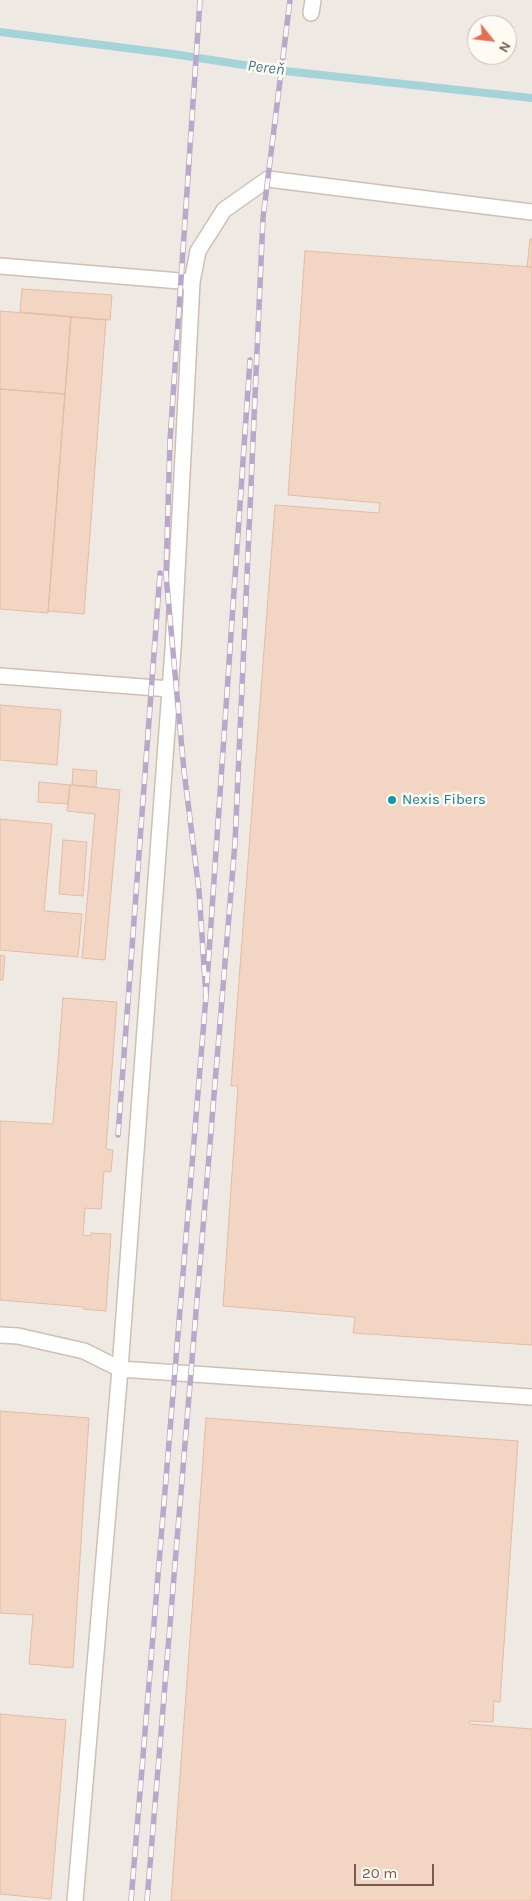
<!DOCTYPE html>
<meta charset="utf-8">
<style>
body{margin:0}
#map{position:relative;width:532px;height:1901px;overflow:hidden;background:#fdf6ec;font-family:Karla,sans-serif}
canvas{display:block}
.north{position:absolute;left:467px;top:15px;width:50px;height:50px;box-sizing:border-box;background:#fffaf3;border:1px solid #cabbb1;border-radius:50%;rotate:119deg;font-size:14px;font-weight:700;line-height:20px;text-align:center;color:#7a5c4d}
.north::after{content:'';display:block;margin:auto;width:18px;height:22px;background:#e76f51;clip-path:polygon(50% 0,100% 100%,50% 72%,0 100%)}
.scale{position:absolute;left:354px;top:1864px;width:80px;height:22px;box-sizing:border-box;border:2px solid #7a5c4d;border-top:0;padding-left:6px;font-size:15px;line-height:18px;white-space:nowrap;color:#7a5c4d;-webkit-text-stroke:4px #fffaf3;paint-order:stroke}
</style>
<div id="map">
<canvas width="532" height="1901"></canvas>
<div class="north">N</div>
<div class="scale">20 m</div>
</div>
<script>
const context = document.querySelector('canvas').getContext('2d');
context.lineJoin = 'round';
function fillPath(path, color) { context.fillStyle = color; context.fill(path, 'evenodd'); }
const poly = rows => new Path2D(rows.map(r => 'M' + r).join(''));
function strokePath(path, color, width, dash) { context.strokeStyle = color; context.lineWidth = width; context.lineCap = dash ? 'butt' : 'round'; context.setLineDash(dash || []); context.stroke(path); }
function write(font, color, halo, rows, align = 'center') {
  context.font = font + ' Karla,sans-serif'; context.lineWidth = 5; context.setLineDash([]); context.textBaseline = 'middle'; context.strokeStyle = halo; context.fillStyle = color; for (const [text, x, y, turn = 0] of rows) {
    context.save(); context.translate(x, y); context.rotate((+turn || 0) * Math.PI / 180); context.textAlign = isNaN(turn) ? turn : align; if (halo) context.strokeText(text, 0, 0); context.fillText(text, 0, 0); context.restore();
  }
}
fillPath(poly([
 [0,0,532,0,532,1901,0,1901],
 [477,25,507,25,507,55,477,55]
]), '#efe9e4');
strokePath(poly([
 [0,32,173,54,276,70,532,98]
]), '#a5d3da', 8);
const building = poly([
 [530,239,532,239,532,267,527,267,530,239],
 [305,251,532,267,532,1345,353,1333,355,1317,223,1306,238,1086,231,1086,275,505,379,513,380,503,288,495,305,251],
 [22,289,112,295,110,320,20,312,22,289],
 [0,311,71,317,65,394,0,389,0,311],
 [71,317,106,320,84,614,48,611,71,317],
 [0,389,65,394,48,613,0,609,0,389],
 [0,705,61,710,57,765,0,760,0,705],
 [73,769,97,771,96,787,72,785,73,769],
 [39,782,70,785,68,804,38,802,39,782],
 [70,785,120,790,105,960,82,958,95,814,67,811,70,785],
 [0,819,52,824,44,911,82,914,78,957,0,950,0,819],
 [63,840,87,842,83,896,59,894,63,840],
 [0,955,5,956,3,980,0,980,0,955],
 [63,998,117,1002,106,1149,113,1150,111,1172,104,1171,101,1209,85,1208,83,1235,91,1236,91,1233,111,1234,106,1311,83,1309,84,1307,0,1300,0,1121,53,1124,63,998],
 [0,1411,89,1418,73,1668,29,1664,33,1615,0,1613,0,1411],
 [206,1418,518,1441,500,1702,494,1701,493,1722,470,1721,469,1724,532,1729,532,1901,171,1901,206,1418],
 [0,1714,66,1720,51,1899,0,1894,0,1714]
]);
fillPath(building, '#f3d5c3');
strokePath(building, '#e6bba3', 1);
const lane = poly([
 [311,13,313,0],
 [0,266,192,282],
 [0,676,170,689],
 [0,1335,18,1336,84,1351,120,1369,532,1397],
 [75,1901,120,1369,173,649,192,282,198,251,224,210,268,179,532,212]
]);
strokePath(lane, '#d1beb0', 18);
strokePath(lane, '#fff', 15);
const rail = poly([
 [200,0,170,441,166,575,184,771,199,891,206,996,250,360],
 [118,1135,160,573],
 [131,1901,206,996],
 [147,1901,235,843,263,218,290,0]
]);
strokePath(rail, '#b9a8c9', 5.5);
strokePath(rail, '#fffaf3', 4, [11]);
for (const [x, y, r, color] of [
 [392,800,5,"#0f9aa8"]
]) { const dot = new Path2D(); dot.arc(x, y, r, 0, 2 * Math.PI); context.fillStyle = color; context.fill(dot); strokePath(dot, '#fffaf3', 2); }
write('15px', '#0d838f', '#fffaf3', [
 ["Nexis Fibers",402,800]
], 'left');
write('italic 16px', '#437c86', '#fffaf3', [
 ["Pereň",266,68,7]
]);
</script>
